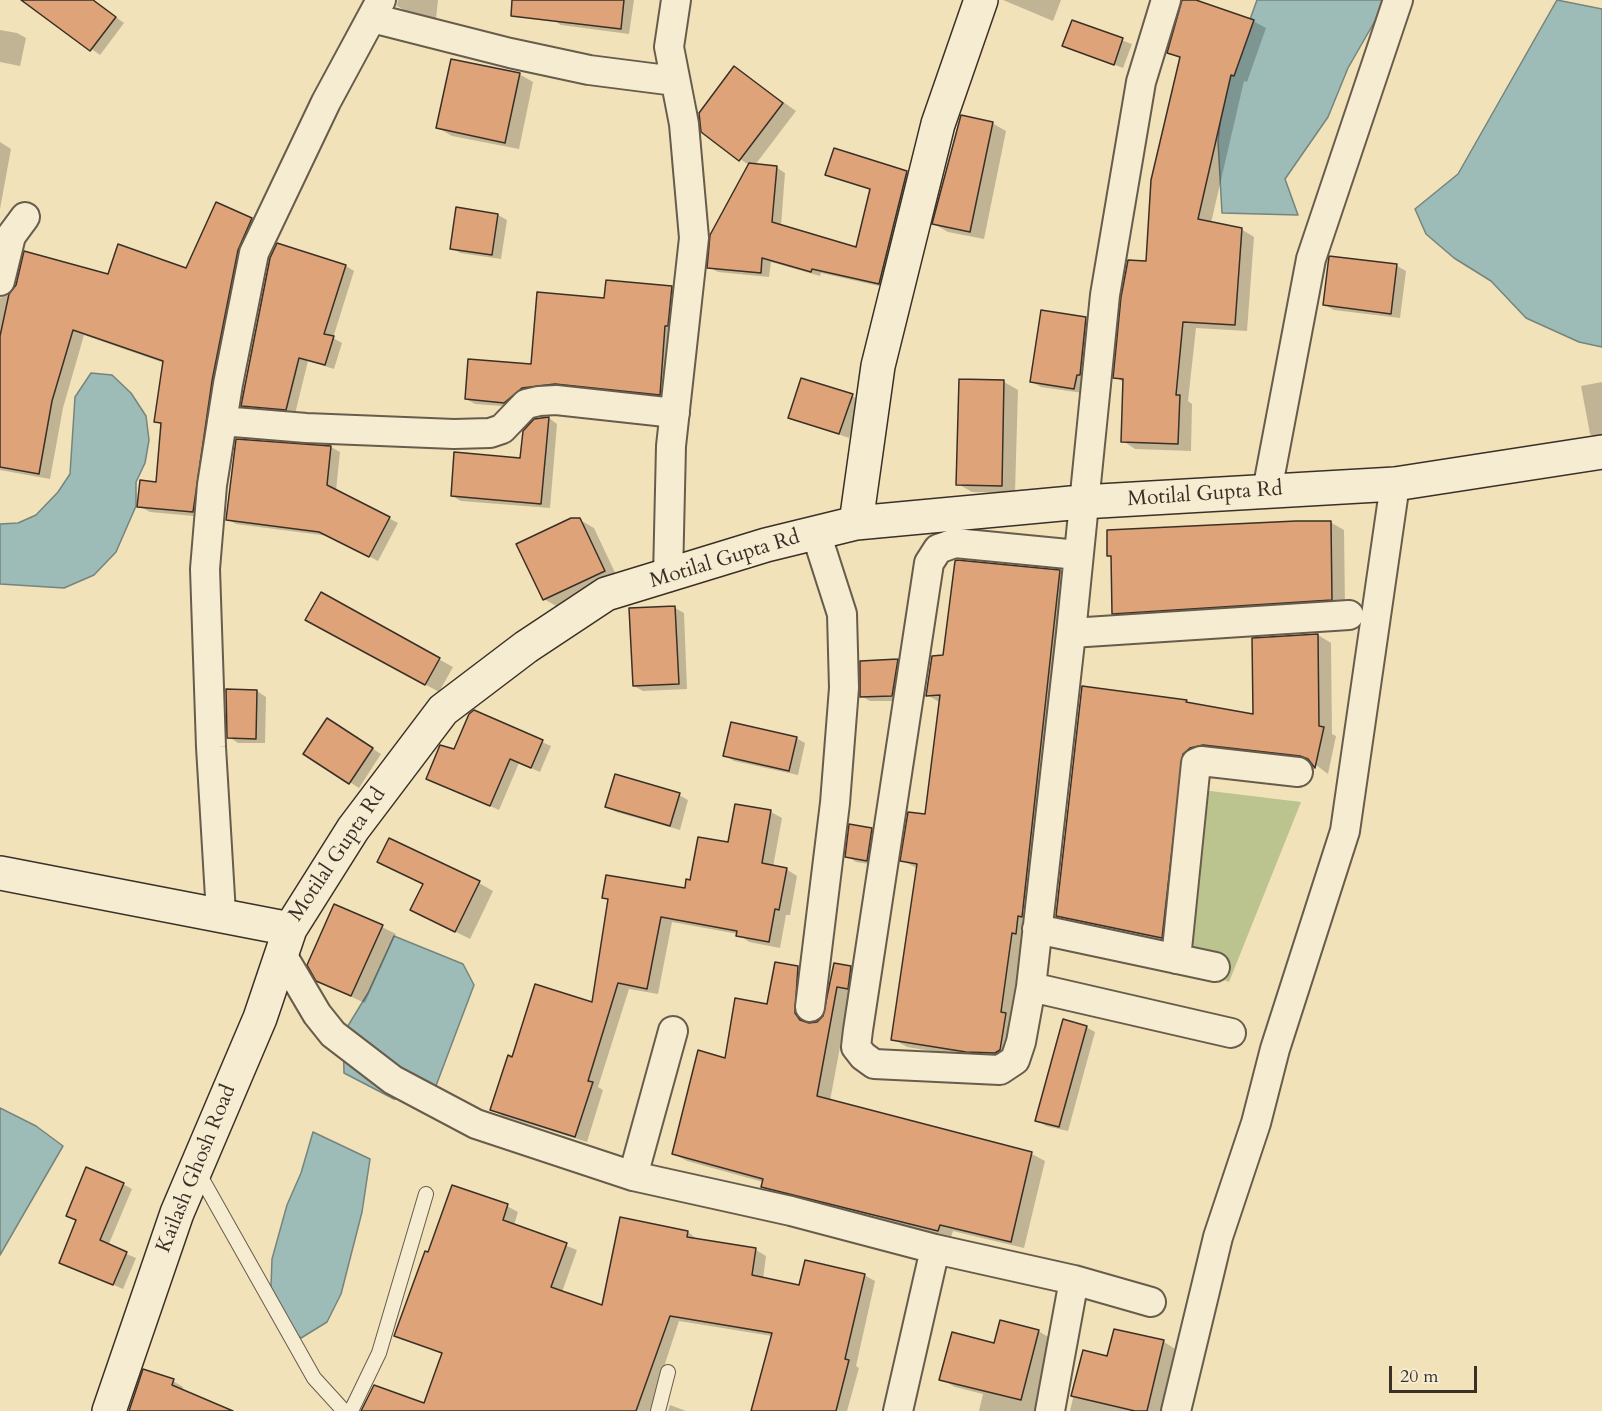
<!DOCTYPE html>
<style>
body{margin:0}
#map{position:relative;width:1602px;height:1411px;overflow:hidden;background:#f1e2b9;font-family:Cardo,serif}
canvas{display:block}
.scale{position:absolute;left:1389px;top:1366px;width:88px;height:27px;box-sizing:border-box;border:3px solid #3a3027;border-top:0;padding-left:8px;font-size:18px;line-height:21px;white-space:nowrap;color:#3a3027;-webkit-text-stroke:4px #f6ecd2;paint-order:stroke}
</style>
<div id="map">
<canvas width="1602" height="1411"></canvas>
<div class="scale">20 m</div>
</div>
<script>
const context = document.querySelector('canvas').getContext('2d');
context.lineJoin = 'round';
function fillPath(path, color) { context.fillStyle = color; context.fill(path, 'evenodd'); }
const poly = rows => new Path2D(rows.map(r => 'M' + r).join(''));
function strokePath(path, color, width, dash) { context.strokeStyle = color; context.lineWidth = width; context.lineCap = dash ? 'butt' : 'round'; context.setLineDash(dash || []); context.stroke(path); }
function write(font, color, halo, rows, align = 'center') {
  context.font = font + ' Cardo,serif'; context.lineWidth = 5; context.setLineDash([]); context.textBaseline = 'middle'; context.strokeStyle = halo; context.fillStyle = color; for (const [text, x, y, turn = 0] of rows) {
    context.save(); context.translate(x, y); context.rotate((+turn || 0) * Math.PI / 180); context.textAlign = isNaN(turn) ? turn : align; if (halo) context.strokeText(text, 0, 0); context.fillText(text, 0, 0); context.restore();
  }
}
fillPath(poly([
 [1194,789,1301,802,1229,982,1165,958]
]), '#bbc38f');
const water = poly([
 [1257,0,1387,0,1348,68,1328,117,1285,179,1298,215,1222,213,1218,141,1223,94,1257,0],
 [1557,0,1602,9,1602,347,1579,342,1526,318,1491,281,1454,258,1426,234,1415,209,1458,174,1557,0],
 [91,373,112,375,131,393,146,416,149,440,145,463,136,482,136,506,116,552,94,575,64,588,0,584,0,524,18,523,36,515,58,492,70,474,75,397,91,373],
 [394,936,463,964,474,985,431,1099,394,1099,344,1073,343,1034,368,993,394,936],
 [0,1108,36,1126,63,1146,0,1255,0,1108],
 [313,1132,370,1159,362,1212,341,1294,327,1322,301,1338,270,1312,272,1259,287,1205,301,1173,313,1132]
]);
fillPath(water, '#9dbcb7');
strokePath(water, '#75847d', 1.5);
fillPath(poly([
 [24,0,92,0,124,23,100,55],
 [398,0,438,0,436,19,406,11,397,6],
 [555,0,634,0,629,34,561,25,552,19],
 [1003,0,1061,0,1053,21],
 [1183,0,1191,0,1253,21,1266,28,1247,82,1244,81,1211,223,1241,229,1254,237,1247,331,1196,328,1188,401,1192,404,1191,451,1135,449,1123,441,1125,383,1115,377,1148,263,1181,59,1169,52],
 [1073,22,1132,44,1123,68,1064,45],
 [0,30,17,33,26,38,20,66,0,62],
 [735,68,796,111,755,165,776,167,785,173,781,226,857,249,872,190,827,174,906,173,915,178,888,288,821,273,820,276,771,262,769,277,718,272,709,267,749,165,740,159],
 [519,74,533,82,519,149,452,136,438,128],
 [992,123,1006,131,984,239,948,232,934,224],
 [0,142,11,149,0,209],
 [457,209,498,215,507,220,501,259,460,253,452,248],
 [251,219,262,226,204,517,150,512,139,506,157,484,162,425,155,421,164,363,84,335,63,408,50,479,0,470,0,298,14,293,25,253,109,276,187,269],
 [1331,258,1397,266,1406,271,1400,318,1334,310,1325,305],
 [346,266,354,271,333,338,342,343,334,369,308,361,295,414,252,410,243,405],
 [672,287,681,293,668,399,514,407,475,404,466,399,532,366,605,300],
 [1086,319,1095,324,1083,393,1041,387,1032,382],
 [1004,382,1018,390,1015,493,972,492,958,484],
 [1602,382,1602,441,1590,434,1581,386],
 [852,396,861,401,849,438,790,417],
 [549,418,557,424,550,508,461,501,452,496,522,460],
 [331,447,340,452,336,491,398,523,378,561,329,536,236,524,227,519],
 [580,520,594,528,618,579,558,607,544,599],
 [1330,522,1344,530,1345,607,1127,621,1113,613,1113,558,1109,555,1181,527],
 [956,562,1060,571,1074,579,1014,1058,968,1057,907,1047,893,1039,918,869,902,860,926,816,941,703,927,695,944,657],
 [321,594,453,667,439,692,307,619],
 [675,608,684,613,687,689,643,691,634,686],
 [1318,635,1331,643,1332,734,1336,736,1328,774,1312,762,1217,751,1204,755,1175,944,1070,923,1057,915,1083,688,1186,702,1192,705,1254,716,1253,639],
 [897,660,906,665,901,701,870,701,861,696],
 [257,691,266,697,265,743,238,743,229,737],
 [474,712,551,746,540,772,519,763,499,810,437,783],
 [336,725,381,754,359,788,305,753],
 [796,738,805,743,798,775,734,761,725,755],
 [679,795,688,800,680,830,616,812,607,807],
 [736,806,771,812,782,818,773,867,786,869,797,876,790,915,786,915,780,948,749,942,738,934,672,922,658,994,629,989,598,1087,603,1090,587,1142,503,1116,492,1110,513,1058,593,1004,609,900,604,897,686,889,729,844],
 [872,829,881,834,876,865,856,862,847,856],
 [479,883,493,891,470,939,426,917],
 [382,927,396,934,365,1003,332,988],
 [835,965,850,968,863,975,850,993,830,1101,1032,1154,1045,1161,1024,1248,953,1231,951,1237,775,1194,762,1187,763,1182,687,1161,674,1154,727,1059,798,967,811,975,807,1021,810,1025,818,1023,825,1017],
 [1086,1027,1095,1032,1068,1131,1046,1126,1037,1120],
 [123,1184,132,1189,108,1246,136,1258,123,1289,60,1262],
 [507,1206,518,1212,514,1225,577,1250,562,1292,603,1307,688,1232,698,1240,756,1250,766,1256,763,1279,800,1287,864,1275,875,1281,856,1366,859,1368,847,1411,753,1411,772,1336,679,1321,653,1400,663,1405,661,1411,362,1411,425,1406,443,1354,395,1335,429,1254],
 [1038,1331,1052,1339,1034,1411,979,1411,983,1394,955,1387,941,1379,995,1345],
 [1115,1331,1164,1342,1177,1350,1163,1411,1070,1411,1084,1352,1108,1358],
 [173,1381,183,1387,182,1391,225,1411,130,1411],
 [670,1405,686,1411,668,1411]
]), '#0003');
const building = poly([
 [21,0,93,0,116,17,90,51,21,0],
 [512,0,624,0,621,29,511,16,512,0],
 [1182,0,1196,0,1254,20,1234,76,1231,75,1198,219,1242,228,1235,325,1183,322,1176,395,1180,395,1178,444,1121,442,1123,379,1113,378,1121,297,1128,260,1146,261,1151,180,1180,57,1167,53,1182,0],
 [1072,20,1123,38,1114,65,1062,46,1072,20],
 [451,59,520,73,505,143,436,128,451,59],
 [734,66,783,103,739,161,701,132,699,113,734,66],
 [961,115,993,122,970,232,932,224,961,115],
 [834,148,907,171,879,284,812,269,811,272,762,258,761,273,707,268,710,235,749,163,777,166,772,222,856,247,870,189,825,175,834,148],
 [216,202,252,218,238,250,212,381,193,512,137,507,140,480,156,482,161,423,154,422,163,361,73,330,52,401,39,474,0,467,0,336,9,294,16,285,24,251,108,274,118,244,186,268,216,202],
 [456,207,498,214,492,255,450,249,456,207],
 [277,243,346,265,324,334,334,336,325,365,299,358,286,410,241,406,270,258,277,243],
 [1329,256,1397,264,1391,314,1323,305,1329,256],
 [606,280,672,286,668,326,665,326,660,395,555,384,522,388,504,403,465,399,468,359,531,364,537,292,604,298,606,280],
 [1041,310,1086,317,1080,375,1077,375,1074,389,1030,382,1041,310],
 [801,378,853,394,839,434,788,418,801,378],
 [959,379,1004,380,1002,486,956,485,959,379],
 [549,417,541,504,451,496,454,452,520,458,523,431,534,419,549,417],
 [236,439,331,446,327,485,390,517,369,557,319,532,226,520,236,439],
 [571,518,580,518,605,571,543,600,516,544,571,518],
 [1296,521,1331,521,1332,600,1112,614,1111,556,1107,556,1107,530,1296,521],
 [957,560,1060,570,1022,917,1018,916,1016,934,1012,933,1001,1012,1006,1013,1000,1050,995,1053,966,1052,891,1040,917,864,900,861,908,812,925,814,940,695,926,696,932,656,943,655,955,561,957,560],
 [321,592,440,658,425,685,305,620,321,592],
 [675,606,679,684,633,686,629,608,675,606],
 [1318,634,1319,726,1324,727,1315,768,1308,759,1300,756,1203,745,1190,748,1183,754,1162,938,1056,916,1082,686,1187,700,1186,702,1253,714,1252,638,1318,634],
 [898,659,892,696,860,697,860,661,898,659],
 [226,689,257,690,256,739,227,738,226,689],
 [474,710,543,740,531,768,510,759,490,806,426,779,440,745,454,749,469,714,474,710],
 [327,718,373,748,349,784,303,754,327,718],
 [731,722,797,737,789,771,723,756,731,722],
 [615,774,680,793,670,826,605,807,615,774],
 [735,804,771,810,762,863,787,868,779,910,775,909,769,942,736,936,737,931,661,917,647,989,618,983,588,1081,593,1082,575,1137,490,1110,508,1055,512,1057,535,984,592,1002,608,899,602,898,606,875,685,888,686,879,690,880,698,837,728,842,735,804],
 [849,824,872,828,867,861,845,857,849,824],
 [389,838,480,881,455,932,410,910,423,884,377,862,389,838],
 [334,904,383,925,351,996,316,981,307,965,334,904],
 [775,962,798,966,795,1013,800,1020,809,1023,817,1022,823,1016,834,963,851,966,848,989,837,987,817,1096,1032,1152,1011,1242,940,1225,938,1231,761,1187,763,1179,672,1154,698,1050,725,1058,735,998,767,1004,775,962],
 [1063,1019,1087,1026,1059,1127,1035,1121,1063,1019],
 [86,1167,124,1183,100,1240,127,1252,113,1285,59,1263,76,1220,66,1216,86,1167],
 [452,1185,508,1204,503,1220,567,1243,551,1287,602,1305,620,1217,688,1231,687,1237,756,1248,752,1275,799,1285,805,1260,865,1274,845,1359,849,1360,836,1411,751,1411,772,1333,670,1316,636,1411,361,1411,374,1385,424,1403,442,1353,394,1336,425,1251,428,1252,452,1185],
 [1000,1320,1039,1330,1021,1400,939,1380,952,1332,994,1343,1000,1320],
 [1114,1329,1164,1340,1147,1411,1135,1411,1071,1396,1083,1350,1107,1356,1114,1329],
 [143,1369,174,1379,172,1385,233,1411,129,1411,143,1369]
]);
fillPath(building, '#dea378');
strokePath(building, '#3a3027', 1.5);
const lane = poly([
 [198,1172,314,1378,344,1411],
 [351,1411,379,1353,426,1194],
 [658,1411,668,1372]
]);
const street = poly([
 [372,18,510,53,589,70,675,81],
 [0,281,11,236,25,217],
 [222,421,306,428,454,434,490,433,502,429,526,404,539,401,556,400,675,413],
 [1267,491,1311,259,1398,0],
 [1078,555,955,543,938,549,929,563,858,1030,856,1047,863,1056,874,1064,1000,1070,1015,1060,1021,1042,1031,987,1071,633,1105,295,1141,82,1166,0],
 [668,577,671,446,694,238,684,124,669,47,676,0],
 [1071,633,1349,615],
 [221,914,211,747,205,569,212,485,228,384,254,253,326,102,381,0],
 [1037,929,1215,967],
 [281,953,317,1014,333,1034,393,1080,476,1124,633,1176,791,1211,935,1249,1074,1280,1151,1302],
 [1176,959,1196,763,1201,761,1298,772],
 [1031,987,1231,1033],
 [810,1007,835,803,844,688,842,614,816,533],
 [633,1176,673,1031],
 [898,1411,935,1249],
 [1050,1411,1074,1280],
 [1176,1411,1218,1237,1256,1123,1275,1049,1345,831,1395,484]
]);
const secondary = poly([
 [856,523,878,366,938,124,981,0],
 [0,873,290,929,353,829,443,710,526,647,606,594,766,545,856,523,1082,502,1395,484,1602,452],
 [109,1411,177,1213,260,1018,290,929]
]);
strokePath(lane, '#685c4c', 16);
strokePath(street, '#685c4c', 32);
strokePath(secondary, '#3a3027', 36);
strokePath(lane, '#f6ecd2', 14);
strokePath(street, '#f6ecd2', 28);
strokePath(secondary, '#f6ecd2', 33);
write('21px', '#3a3027', '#f6ecd2', [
 ["Motilal Gupta Rd",1205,495,-4],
 ["Motilal Gupta Rd",725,560,-17],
 ["Motilal Gupta Rd",338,855,-56],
 ["Kailash Ghosh Road",197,1169,-68]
]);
</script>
